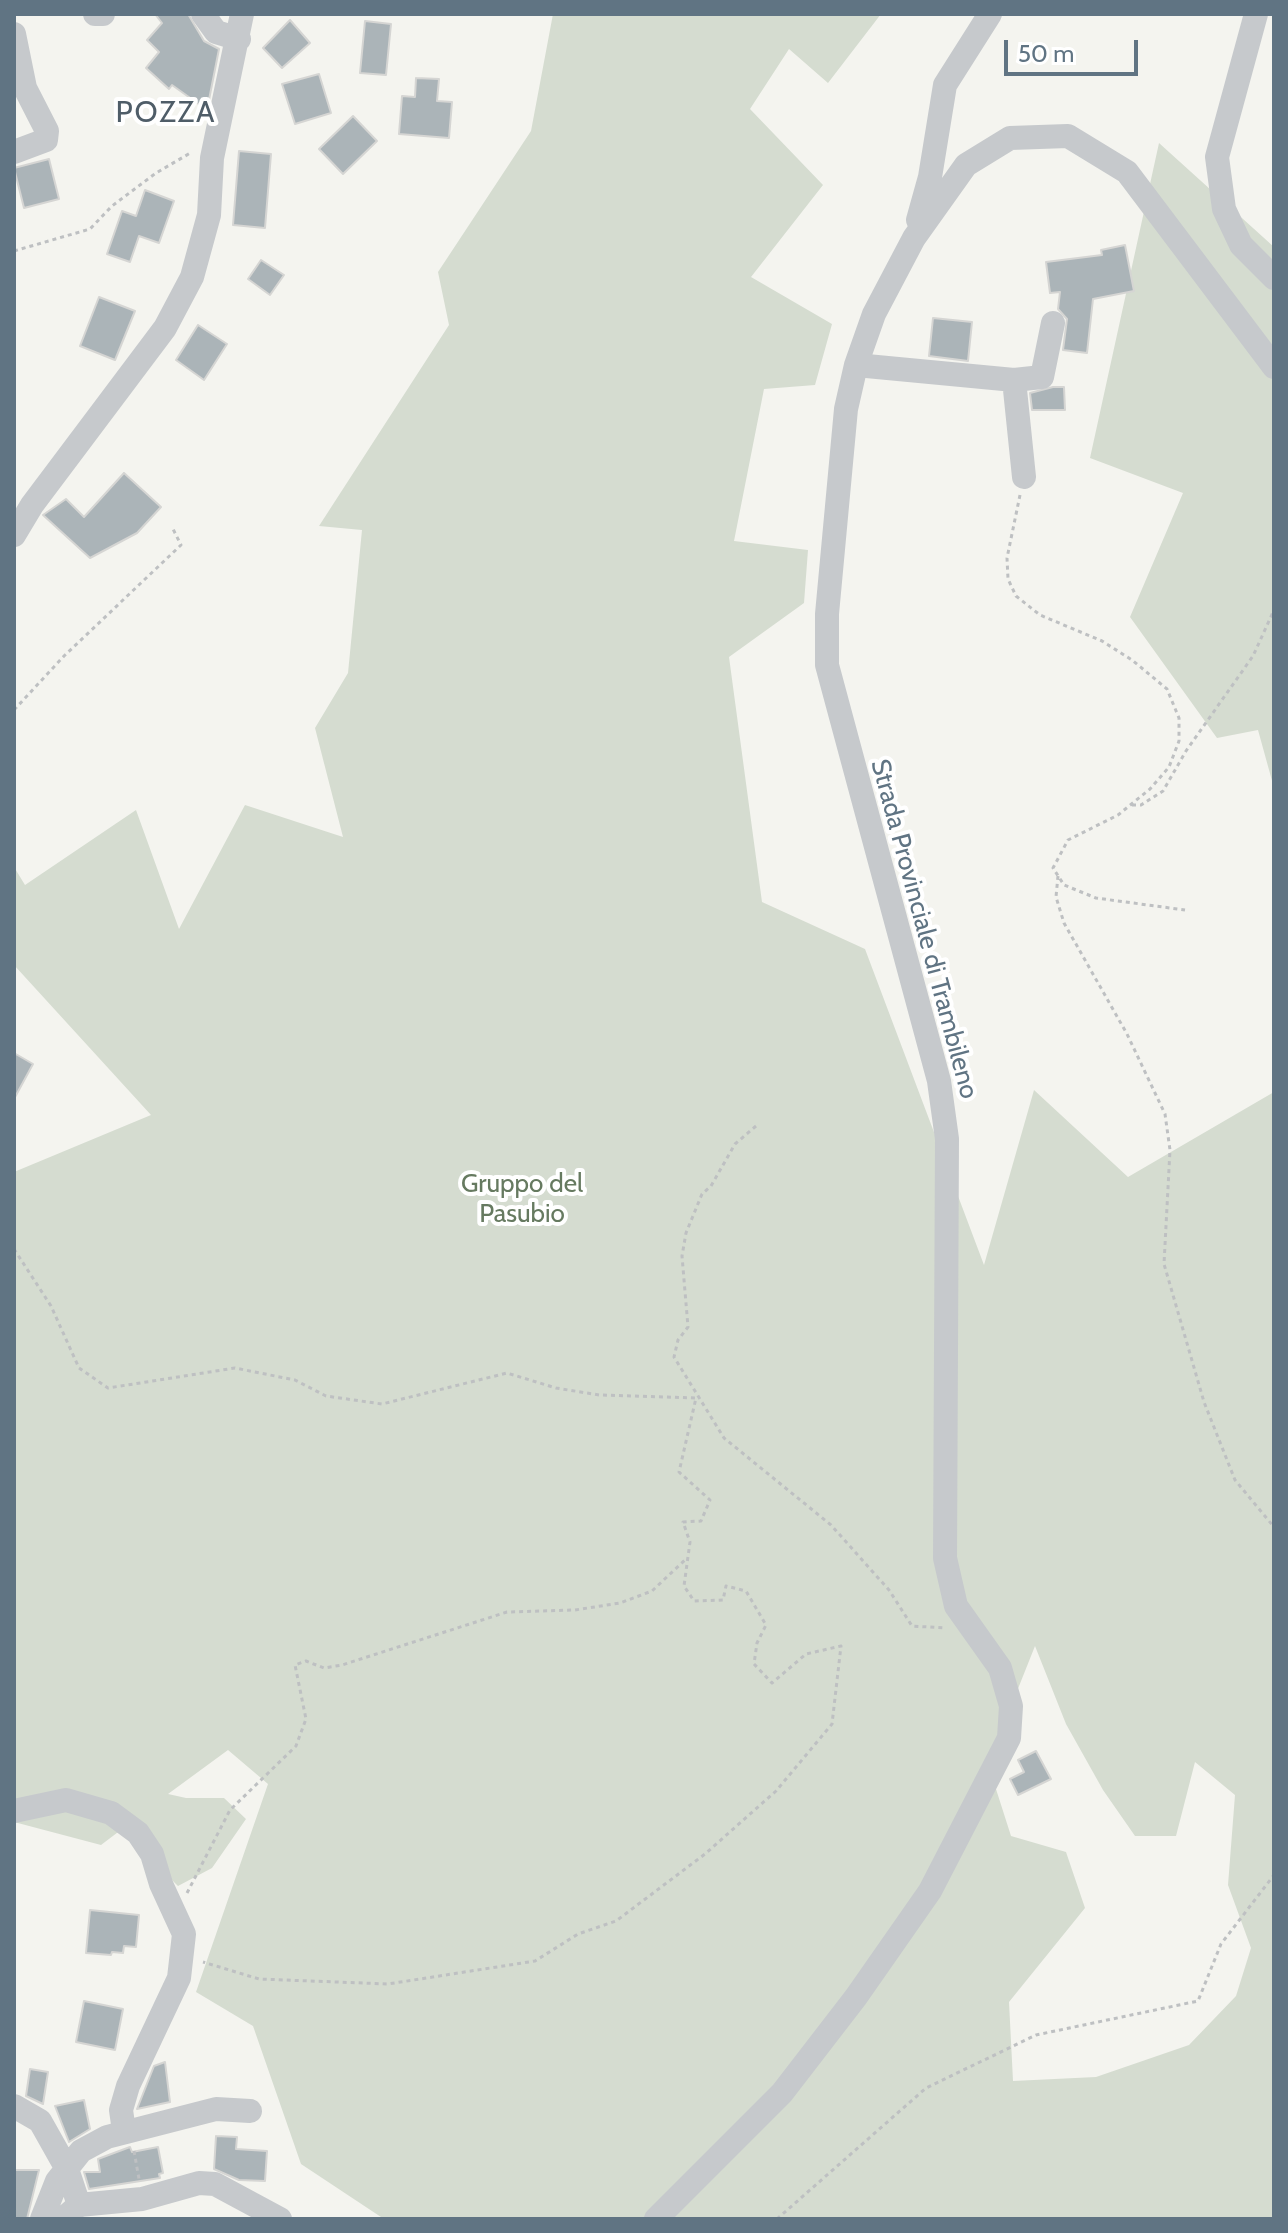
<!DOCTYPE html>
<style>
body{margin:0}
#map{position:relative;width:1288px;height:2233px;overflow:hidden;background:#f4f4ef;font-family:Cabin,sans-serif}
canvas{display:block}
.frame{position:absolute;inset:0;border:16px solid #607483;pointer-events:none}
.scale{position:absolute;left:1004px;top:40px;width:134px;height:36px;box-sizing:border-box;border:4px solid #607483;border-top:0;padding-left:10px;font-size:24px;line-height:28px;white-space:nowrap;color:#607483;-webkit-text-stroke:6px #fff;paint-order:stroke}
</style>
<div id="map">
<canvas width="1288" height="2233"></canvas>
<div class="frame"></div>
<div class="scale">50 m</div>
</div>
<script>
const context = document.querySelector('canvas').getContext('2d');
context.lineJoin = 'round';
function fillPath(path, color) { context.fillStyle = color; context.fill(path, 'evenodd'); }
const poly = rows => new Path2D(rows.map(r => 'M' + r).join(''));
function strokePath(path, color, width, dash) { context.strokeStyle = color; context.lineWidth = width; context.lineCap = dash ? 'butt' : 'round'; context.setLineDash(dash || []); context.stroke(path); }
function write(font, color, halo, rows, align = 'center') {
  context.font = font + ' Cabin,sans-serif'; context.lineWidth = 8; context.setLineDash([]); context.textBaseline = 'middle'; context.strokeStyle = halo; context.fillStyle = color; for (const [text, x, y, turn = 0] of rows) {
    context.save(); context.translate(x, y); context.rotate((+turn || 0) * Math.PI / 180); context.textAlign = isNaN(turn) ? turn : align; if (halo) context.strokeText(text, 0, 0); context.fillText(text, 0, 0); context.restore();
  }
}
fillPath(poly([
 [553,14,881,14,828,83,789,49,750,109,823,185,751,277,832,324,815,385,764,389,734,541,808,550,804,603,729,657,762,902,865,949,984,1265,1034,1090,1128,1177,1274,1092,1274,2219,384,2219,301,2164,253,2026,196,1992,268,1784,228,1750,168,1794,186,1798,224,1798,246,1819,212,1868,178,1886,168,1876,134,1820,101,1845,14,1822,14,1172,151,1115,14,965,14,867,25,885,136,810,179,929,245,805,343,837,315,728,348,673,362,530,319,526,449,325,438,272,531,131],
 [1035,1646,1066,1724,1103,1790,1135,1836,1176,1836,1195,1762,1235,1795,1228,1885,1251,1948,1236,1996,1189,2045,1096,2077,1013,2081,1009,2002,1085,1908,1066,1852,1011,1836,988,1764],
 [1159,143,1274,247,1274,788,1258,730,1217,738,1130,617,1183,493,1090,458]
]), '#d5dcd0');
const building = poly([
 [155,14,188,14,204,41,219,49,207,110,172,85,169,89,146,68,159,52,147,40,162,23,155,14],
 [290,20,310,43,282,68,263,48,290,20],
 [365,21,391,24,386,75,360,73,365,21],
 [319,74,331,113,295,124,282,84,319,74],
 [416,78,439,79,437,101,452,102,449,138,399,134,402,96,415,97,416,78],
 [353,116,377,141,343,174,319,149,353,116],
 [239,151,271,154,265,228,233,225,239,151],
 [49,159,59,199,24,208,14,168,49,159],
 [145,190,174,201,159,243,139,236,130,262,107,254,122,211,136,216,145,190],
 [1125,245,1134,291,1093,299,1087,353,1063,350,1067,319,1058,309,1060,292,1050,293,1046,262,1102,255,1101,250,1125,245],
 [261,260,284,275,270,295,248,279,261,260],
 [99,297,135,311,115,360,80,346,99,297],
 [933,318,972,322,968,361,929,356,933,318],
 [198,325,227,344,204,380,176,360,198,325],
 [1053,387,1064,387,1065,410,1032,410,1030,393,1053,387],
 [124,473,161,507,137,533,90,558,43,515,66,499,84,517,124,473],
 [14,1053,33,1064,14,1099,14,1053],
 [1036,1751,1051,1779,1018,1795,1010,1779,1024,1772,1018,1760,1036,1751],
 [90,1910,139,1915,136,1947,124,1946,123,1953,112,1952,111,1955,86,1953,90,1910],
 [84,2001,123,2009,115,2050,76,2042,84,2001],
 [165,2062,170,2102,137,2109,154,2066,165,2062],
 [30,2069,48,2072,43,2104,26,2096,30,2069],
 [84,2100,90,2129,69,2142,55,2106,84,2100],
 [216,2136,237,2137,236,2149,267,2151,265,2181,239,2180,214,2169,216,2136],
 [130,2147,132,2152,158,2147,163,2173,159,2174,160,2178,89,2189,84,2172,100,2172,98,2159,130,2147],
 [14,2170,39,2170,27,2219,14,2219,14,2170]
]);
fillPath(building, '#abb4b8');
strokePath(building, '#d5d5d3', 2);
strokePath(poly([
 [14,251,90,229,112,206,156,173,192,152],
 [1020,495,1007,558,1008,579,1016,596,1040,615,1102,641,1132,660,1167,689,1179,718,1179,741,1169,767,1150,789,1118,815,1068,840,1053,868,1064,885,1096,898,1185,910],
 [14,710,64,656,181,545,172,527],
 [1132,805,1141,805,1163,791,1186,751,1253,656,1274,610],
 [1058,876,1056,897,1064,923,1127,1034,1165,1114,1170,1150,1164,1264,1204,1402,1235,1480,1274,1527],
 [756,1126,735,1144,711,1186,702,1194,686,1233,682,1256,688,1327,678,1340,674,1357,724,1438,831,1525,889,1590,912,1626,945,1628],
 [14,1249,51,1306,79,1368,108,1388,235,1368,295,1380,326,1396,382,1404,507,1373,556,1388,599,1395,696,1398,679,1472,710,1500,701,1521,683,1522,690,1542,684,1586,694,1601,723,1600,726,1586,746,1591,766,1625,757,1643,754,1664,772,1683,806,1654,841,1646,832,1724,776,1791,705,1854,616,1921,578,1934,535,1961,388,1984,259,1979,203,1962],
 [187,1893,230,1810,296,1746,306,1719,295,1665,306,1661,324,1668,342,1665,507,1612,575,1610,620,1603,652,1591,687,1558],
 [134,2151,139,2179],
 [777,2219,926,2088,1036,2035,1198,2001,1221,1944,1274,1875]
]), '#bec0c2', 3, [4, 4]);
strokePath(poly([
 [95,14,103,14],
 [203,14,216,32,239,39],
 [1256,14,1217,157,1224,209,1241,245,1274,278],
 [14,34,25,88,47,131,46,140,14,152],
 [918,220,930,177,945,85,990,14],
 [856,365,1014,380,1042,377,1053,323],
 [1014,380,1024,477],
 [14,535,32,505,165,328,192,277,209,215,212,158,242,14],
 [14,1811,66,1800,111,1813,138,1833,152,1854,161,1884,184,1934,179,1978,128,2086,121,2110,124,2131],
 [14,2106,40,2121,67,2169,79,2205,63,2219],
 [79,2205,142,2199,199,2183,215,2184,280,2219],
 [42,2219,57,2181,81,2151,107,2137,216,2109,250,2111],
 [656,2219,782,2093,856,1997,930,1891,1009,1738,1011,1706,1000,1668,956,1606,945,1558,947,1139,939,1081,827,665,827,614,846,409,856,365,874,314,914,238,966,165,1010,138,1068,136,1127,172,1274,367]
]), '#c6c9cc', 24);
write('26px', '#607483', '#fff', [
 ["Strada Provinciale di Trambileno",924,929,75]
]);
write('26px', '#667a60', '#fff', [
 ["Gruppo del",522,1184],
 ["Pasubio",522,1214]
]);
context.letterSpacing = '2px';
write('30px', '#4f5d68', '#fff', [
 ["POZZA",166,113]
]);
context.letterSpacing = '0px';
</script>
